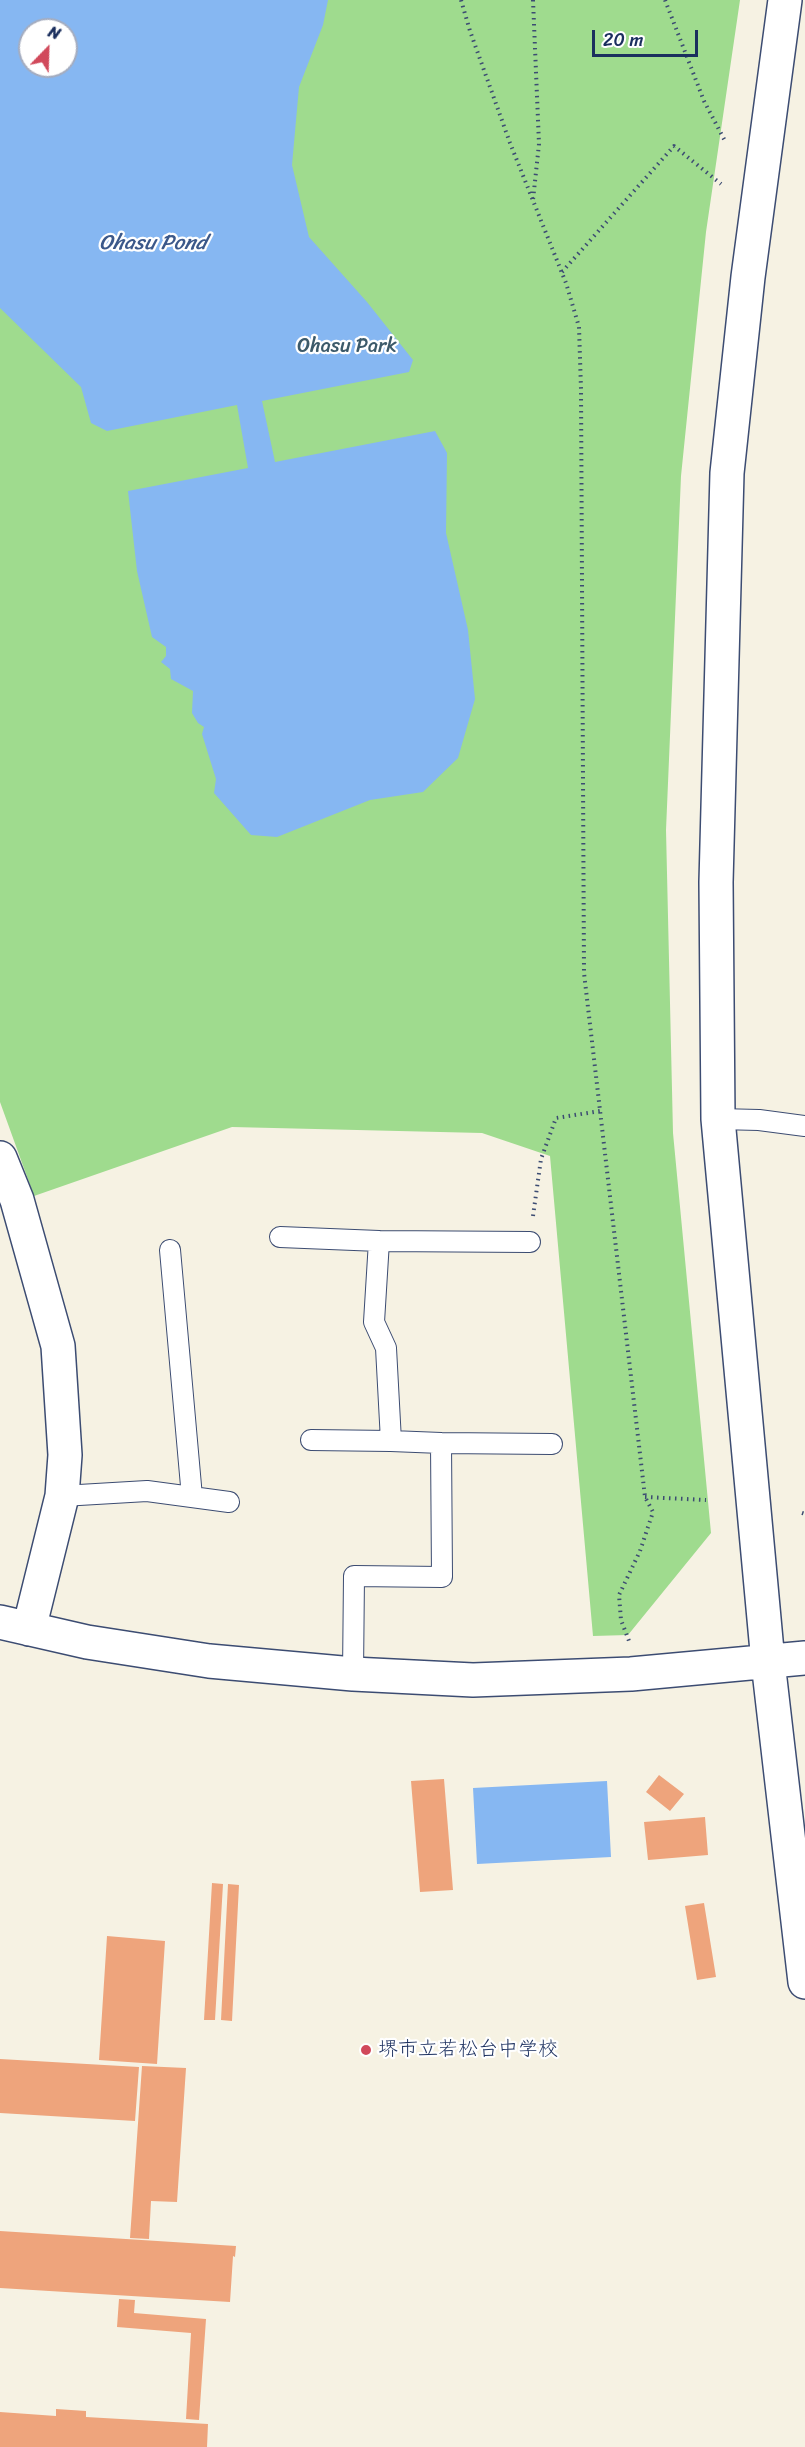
<!DOCTYPE html>
<meta charset="utf-8">
<style>
body{margin:0}
#map{position:relative;width:805px;height:2447px;overflow:hidden;background:#f6f2e3;font-family:Sriracha,sans-serif}
canvas{display:block}
.north{position:absolute;left:18px;top:18px;width:60px;height:60px;box-sizing:border-box;background:#fff;border:2px solid #a4acbf;border-radius:50%;rotate:23deg;font-size:16px;font-weight:700;line-height:24px;text-align:center;color:#1b2f5e}
.north::after{content:'';display:block;margin:auto;width:21px;height:27px;background:#d1495b;clip-path:polygon(50% 0,100% 100%,50% 72%,0 100%)}
.scale{position:absolute;left:592px;top:30px;width:106px;height:27px;box-sizing:border-box;border:3px solid #1b2f5e;border-top:0;padding-left:8px;font-size:18px;line-height:21px;white-space:nowrap;color:#1b2f5e;-webkit-text-stroke:4px #fff;paint-order:stroke}
</style>
<div id="map">
<canvas width="805" height="2447"></canvas>
<div class="north">N</div>
<div class="scale">20 m</div>
</div>
<script>
const context = document.querySelector('canvas').getContext('2d');
context.lineJoin = 'round';
function fillPath(path, color) { context.fillStyle = color; context.fill(path, 'evenodd'); }
const poly = rows => new Path2D(rows.map(r => 'M' + r).join(''));
function strokePath(path, color, width, dash) { context.strokeStyle = color; context.lineWidth = width; context.lineCap = dash ? 'butt' : 'round'; context.setLineDash(dash || []); context.stroke(path); }
function write(font, color, halo, rows, align = 'center') {
  context.font = font + ' Sriracha,"Klee One",sans-serif'; context.lineWidth = 4.5; context.setLineDash([]); context.textBaseline = 'middle'; context.strokeStyle = halo; context.fillStyle = color; for (const [text, x, y, turn = 0] of rows) {
    context.save(); context.translate(x, y); context.rotate((+turn || 0) * Math.PI / 180); context.textAlign = isNaN(turn) ? turn : align; if (halo) context.strokeText(text, 0, 0); context.fillText(text, 0, 0); context.restore();
  }
}
fillPath(poly([
 [0,0,740,0,706,232,681,476,666,830,673,1133,711,1533,628,1635,593,1636,550,1156,482,1133,232,1127,34,1196,0,1102],
 [30,30,66,30,66,66,30,66]
]), '#9fdb8e');
fillPath(poly([
 [0,0,328,0,323,25,299,87,292,165,309,237,367,302,413,360,409,372,262,401,275,462,435,431,447,453,446,533,468,630,475,699,458,758,423,792,370,800,277,837,251,835,214,793,216,779,202,734,204,727,198,723,192,713,193,691,171,679,170,669,161,662,166,656,166,647,152,637,137,571,128,491,248,468,237,405,107,431,91,423,81,387,0,308],
 [30,30,66,30,66,66,30,66],
 [607,1781,611,1857,477,1864,473,1788]
]), '#86b7f2');
fillPath(poly([
 [659,1775,684,1794,670,1811,646,1792],
 [444,1779,453,1890,420,1892,411,1781],
 [705,1817,708,1855,648,1860,644,1822],
 [212,1883,223,1884,215,2020,204,2020],
 [228,1884,239,1885,232,2021,221,2020],
 [704,1903,716,1977,697,1980,685,1906],
 [107,1936,165,1941,157,2064,99,2060],
 [0,2059,139,2067,135,2121,0,2113],
 [142,2066,186,2068,177,2202,151,2201,149,2239,130,2238],
 [0,2231,236,2246,235,2257,233,2256,230,2302,0,2288],
 [119,2299,135,2300,134,2313,206,2319,199,2420,186,2419,191,2333,117,2327],
 [56,2409,86,2411,86,2417,208,2424,207,2447,0,2447,0,2412,56,2416]
]), '#eea47c');
const service = poly([
 [718,1119,759,1120,805,1126],
 [280,1237,379,1241],
 [170,1250,192,1497],
 [311,1440,391,1441],
 [441,1443,552,1444],
 [62,1496,147,1491,229,1502],
 [353,1674,354,1576,442,1577,441,1443,391,1441,386,1348,374,1322,379,1241,530,1242]
]);
const tertiary = poly([
 [785,0,748,277,727,473,716,882,718,1119,768,1662,805,1982],
 [0,1158,17,1200,58,1346,65,1455,62,1496,29,1629],
 [0,1622,87,1642,209,1661,353,1674,473,1680,631,1674,805,1658]
]);
strokePath(service, '#3c4c72', 22);
strokePath(tertiary, '#3c4c72', 36);
strokePath(poly([
 [461,0,470,31,510,143,566,283,579,327,581,389,584,973,645,1497,653,1512,640,1551,619,1595,621,1620,629,1641],
 [533,0,539,144,533,200],
 [665,0,704,101,725,141],
 [562,272,674,146,721,184],
 [533,1216,541,1159,556,1118,600,1111],
 [645,1497,706,1500],
 [802,1513,805,1514]
]), '#3c4c72', 4, [1.5, 4.5]);
strokePath(service, '#fff', 20);
strokePath(tertiary, '#fff', 33);
for (const [x, y, r, color] of [
 [366,2050,6,"#d1495b"]
]) { const dot = new Path2D(); dot.arc(x, y, r, 0, 2 * Math.PI); context.fillStyle = color; context.fill(dot); strokePath(dot, '#fff', 2); }
write('20px', '#3c5a6a', '#fff', [
 ["Ohasu Park",347,347]
]);
write('20px', '#1b2f5e', '#fff', [
 ["堺市立若松台中学校",378,2050]
], 'left');
write('italic 21px', '#3b588a', '#fff', [
 ["Ohasu Pond",153,244]
]);
</script>
